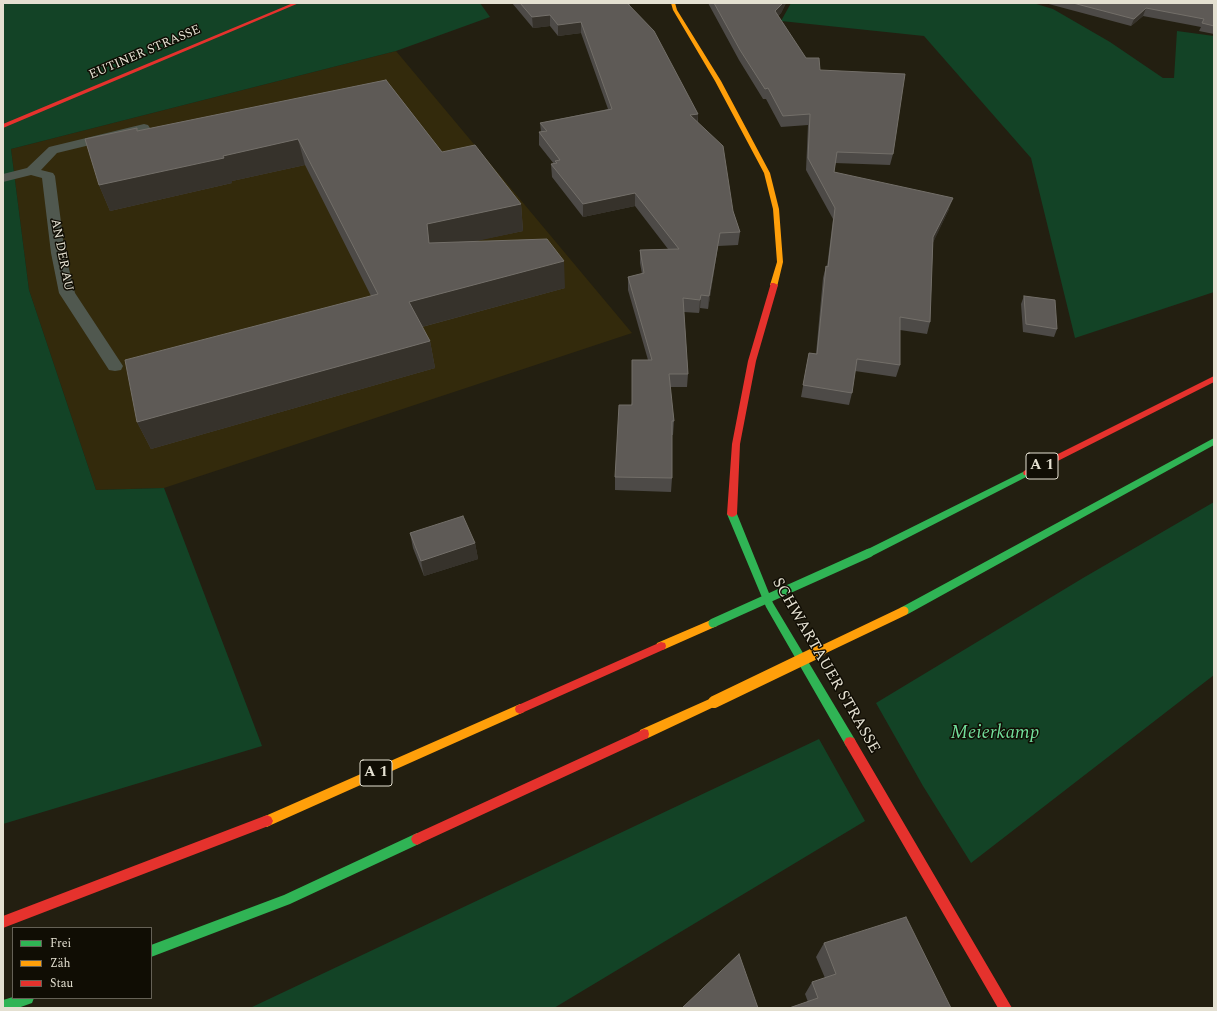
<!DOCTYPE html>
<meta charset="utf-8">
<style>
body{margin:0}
#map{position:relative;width:1217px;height:1011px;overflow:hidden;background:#231f11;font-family:Spectral,serif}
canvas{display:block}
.frame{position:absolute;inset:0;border:4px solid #e4e0d1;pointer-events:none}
.legend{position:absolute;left:12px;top:927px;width:140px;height:72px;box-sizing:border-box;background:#100d04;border:1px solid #656156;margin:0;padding:5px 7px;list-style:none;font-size:12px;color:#e4e0d1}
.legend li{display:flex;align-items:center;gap:8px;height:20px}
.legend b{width:20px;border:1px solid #656156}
</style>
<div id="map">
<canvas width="1217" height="1011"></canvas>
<div class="frame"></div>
<ul class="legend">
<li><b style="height:5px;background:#30b455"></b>Frei</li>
<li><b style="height:5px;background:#ff9f0a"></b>Zäh</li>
<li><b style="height:5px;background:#e5322d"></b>Stau</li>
</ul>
</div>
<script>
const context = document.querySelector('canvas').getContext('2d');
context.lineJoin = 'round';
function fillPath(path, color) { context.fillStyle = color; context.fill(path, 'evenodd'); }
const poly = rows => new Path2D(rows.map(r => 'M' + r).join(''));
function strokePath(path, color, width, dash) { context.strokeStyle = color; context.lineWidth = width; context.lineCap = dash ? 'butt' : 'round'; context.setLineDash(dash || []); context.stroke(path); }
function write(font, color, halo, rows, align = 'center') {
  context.font = font + ' Spectral,serif'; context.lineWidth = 3; context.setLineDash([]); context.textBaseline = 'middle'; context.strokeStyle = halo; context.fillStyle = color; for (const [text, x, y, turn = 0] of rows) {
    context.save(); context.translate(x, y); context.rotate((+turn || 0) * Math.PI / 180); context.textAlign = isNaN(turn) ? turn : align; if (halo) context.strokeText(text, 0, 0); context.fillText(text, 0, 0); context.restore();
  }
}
fillPath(poly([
 [396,51,632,333,164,488,96,490,29,290,11,149]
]), '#332a0c');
fillPath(poly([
 [3,3,480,3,490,17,396,51,11,149,29,290,96,490,164,488,262,746,3,824],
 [791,3,1033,3,1053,9,1110,42,1163,78,1174,78,1177,31,1214,36,1214,292,1075,338,1031,158,924,36,781,21],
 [1214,502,1214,675,971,863,923,786,876,703,1083,578],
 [819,739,865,821,554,1008,250,1008]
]), '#134326');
fillPath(poly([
 [144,124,148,125,150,128,148,131,57,153,41,170,53,173,55,176,65,253,75,293,123,366,121,370,115,371,109,370,59,293,51,253,42,178,31,175,3,182,3,174,27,168,49,147,144,124]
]), '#50584f');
fillPath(poly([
 [1214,438,1214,445,908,614,904,615,900,614,899,611,900,608,1214,438],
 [1027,470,1031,473,1030,475,872,556,869,557,866,556,864,553,866,550,1027,470],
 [732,511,735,512,737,514,773,603,854,738,856,742,854,746,850,747,846,746,766,607,727,514,729,512,732,511],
 [417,833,421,835,423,839,421,843,290,904,151,957,151,945,284,895,417,833],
 [13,997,13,998,34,998,32,1003,18,1008,3,1008,3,1000,13,997]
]), '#30b455');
fillPath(poly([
 [671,3,675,3,677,10,721,81,770,173,779,209,783,262,777,287,774,287,770,285,777,262,773,209,764,173,715,81,673,10,671,3],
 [713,619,717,620,718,623,717,626,665,649,661,650,657,649,656,646,657,643,713,619],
 [714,697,718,699,719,702,718,705,648,738,644,739,640,738,639,734,640,730,714,697],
 [520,704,524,706,525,709,524,712,271,825,267,827,263,825,261,821,263,817,520,704]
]), '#ff9f0a');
fillPath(poly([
 [293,3,299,3,3,128,3,124,293,3],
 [771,283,774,283,778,285,756,361,740,444,737,514,735,516,732,517,729,516,727,514,732,444,748,361,771,283],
 [1214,376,1214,382,1030,475,1024,475,1023,473,1024,471,1214,376],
 [661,642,665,643,666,646,665,649,524,712,520,714,516,712,515,709,516,706,661,642],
 [644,729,648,730,649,734,648,738,421,843,417,845,413,843,411,839,413,835,644,729],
 [850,737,854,738,1012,1008,998,1008,846,746,844,742,846,738,850,737],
 [267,815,271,817,273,821,271,825,3,928,3,916,267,815]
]), '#e5322d');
strokePath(poly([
 [713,623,869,553]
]), '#30b455', 9);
strokePath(poly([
 [818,652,904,611]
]), '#ff9f0a', 9);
strokePath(poly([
 [714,702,820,651]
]), '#ff9f0a', 12);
fillPath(poly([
 [512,3,630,3,630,5,629,4,698,114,698,122,733,211,740,232,738,245,718,246,708,309,700,308,699,313,684,312,688,374,687,387,670,387,674,421,673,435,672,435,672,478,671,492,615,490,615,477,631,405,648,360,628,290,628,277,642,274,640,263,640,250,668,249,635,206,583,217,552,177,551,164,554,164,539,145,539,132,541,132,540,123,608,109,581,33,558,36,550,26,533,28],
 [708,3,786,3,781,13,778,16,806,58,820,70,893,154,890,165,835,163,834,172,949,209,933,242,930,322,927,334,900,330,900,365,896,377,855,371,852,393,849,405,801,397,809,353,816,354,823,278,826,266,827,267,833,219,806,170,808,125,781,127,766,99,763,99,739,60],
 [1045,3,1214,3,1214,34,1199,31,1201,27,1143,16,1131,26],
 [386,80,442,152,521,204,523,231,474,241,565,288,422,327,430,341,435,368,151,449,137,422,371,296,305,165,232,181,232,183,110,211,99,185,137,131],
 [1024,296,1057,329,1054,337,1023,332,1021,304],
 [410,533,475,543,478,559,424,576,413,548],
 [824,943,951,1008,808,1002,805,994,812,982,825,978,816,957]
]), '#4d4a47');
fillPath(poly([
 [783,3,786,3,781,13,774,21,775,11],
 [1146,8,1143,16,1131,26,1134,19],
 [550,15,550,26,533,28,532,17],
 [581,22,581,33,558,36,558,25],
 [698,114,697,126,690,115],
 [298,139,305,165,232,181,232,183,110,211,99,185,223,156],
 [635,193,635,206,583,217,583,204],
 [953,198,949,209,930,249,933,237],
 [521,204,523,231,431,251,429,243,427,224],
 [720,233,718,246,708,309,709,296],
 [564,261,565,288,414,329,409,302],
 [701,295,700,308,699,313,700,300],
 [430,341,435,368,151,449,137,422],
 [475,543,478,559,424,576,421,561]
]), '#36322b');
const building = poly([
 [520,3,627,3,654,31,698,114,690,115,723,146,733,211,740,232,720,233,709,296,701,295,700,300,683,298,688,374,669,374,674,421,672,421,672,478,615,477,619,405,632,405,632,360,652,360,628,277,644,273,640,250,679,249,635,193,583,204,551,164,557,163,555,161,560,160,539,132,547,131,540,123,612,109,581,22,558,25,550,15,532,17,520,3],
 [714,3,783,3,775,11,806,58,819,58,820,70,905,74,893,154,837,152,834,172,953,198,933,237,930,322,900,317,900,365,857,359,852,393,803,385,809,353,817,354,826,266,828,267,835,208,808,158,810,114,783,116,768,88,765,89,740,50,714,3],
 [1073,3,1214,3,1214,26,1202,23,1204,19,1146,8,1134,19,1073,3],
 [386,80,442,152,475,145,521,204,427,224,429,243,547,239,564,261,409,302,430,341,137,422,125,360,378,294,298,139,223,156,224,158,99,185,85,139,137,128,137,131,386,80],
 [1024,296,1055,300,1057,329,1026,324,1024,296],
 [463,516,475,543,421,561,410,533,463,516],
 [906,917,951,1008,789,1008,818,998,812,982,836,974,824,943,906,917],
 [739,954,758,1008,682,1008,739,954]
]);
fillPath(building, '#5e5a56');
strokePath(building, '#736f69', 1);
write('13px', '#e4e0d1', '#100d04', [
 ["EUTINER STRASSE",145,53,-23],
 ["AN DER AU",61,255,79]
]);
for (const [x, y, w] of [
 [1042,466,32],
 [376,773,32]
]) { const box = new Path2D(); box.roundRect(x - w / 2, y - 13, w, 26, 3); context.fillStyle = '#100d04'; context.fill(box); strokePath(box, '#e4e0d1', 1); }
write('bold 15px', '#e4e0d1', null, [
 ["A 1",1042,466],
 ["A 1",376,773]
]);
write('16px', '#e4e0d1', '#100d04', [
 ["SCHWARTAUER STRASSE",825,666,60]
]);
write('italic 19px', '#72dd9a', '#100d04', [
 ["Meierkamp",995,734]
]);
</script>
